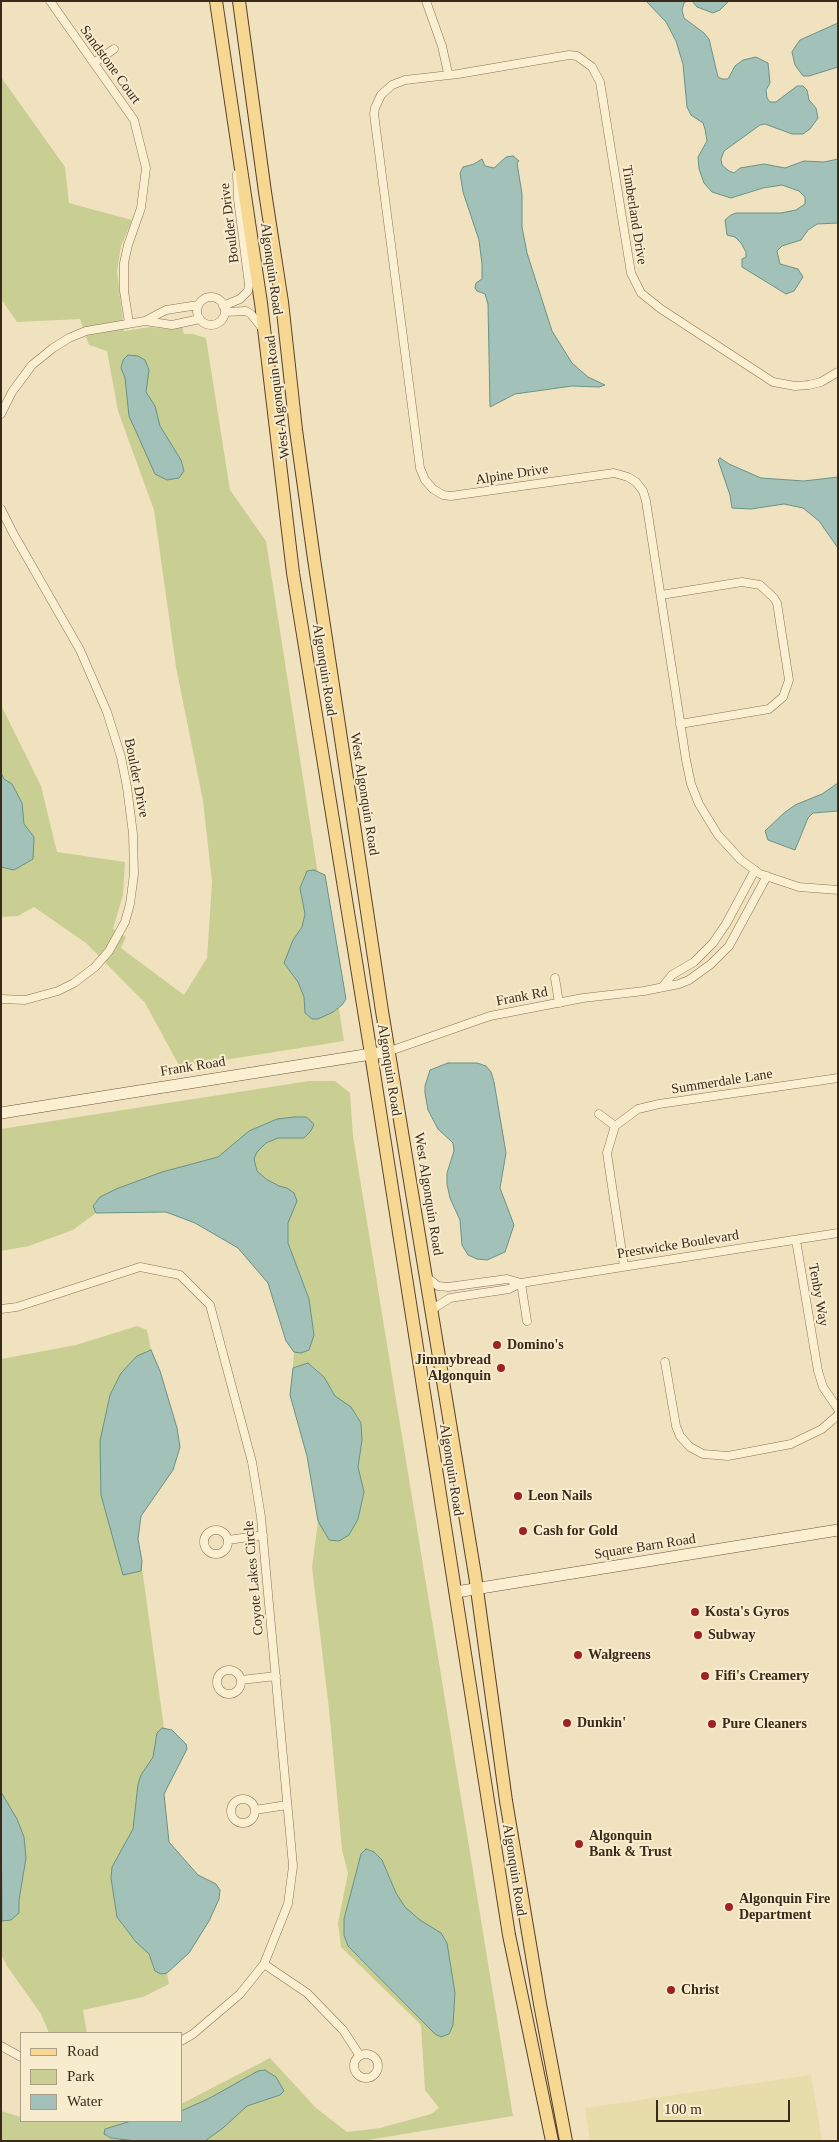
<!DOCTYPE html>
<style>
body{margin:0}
#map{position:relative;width:839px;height:2142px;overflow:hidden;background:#f1e2bf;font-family:Georgia,serif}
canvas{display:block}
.frame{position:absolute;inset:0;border:2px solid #392a1b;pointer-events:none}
.legend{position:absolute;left:20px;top:2032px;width:162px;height:90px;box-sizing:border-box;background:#f8eccf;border:1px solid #ac9e87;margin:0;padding:6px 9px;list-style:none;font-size:15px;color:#392a1b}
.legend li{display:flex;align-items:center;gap:10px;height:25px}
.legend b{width:25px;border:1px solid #ac9e87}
.scale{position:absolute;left:656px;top:2100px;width:134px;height:22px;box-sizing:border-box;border:2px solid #392a1b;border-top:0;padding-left:6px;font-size:15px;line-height:18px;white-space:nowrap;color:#392a1b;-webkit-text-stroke:4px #f8eccf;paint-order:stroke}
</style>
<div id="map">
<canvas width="839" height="2142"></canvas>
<div class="frame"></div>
<ul class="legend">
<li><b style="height:6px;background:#f7d893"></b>Road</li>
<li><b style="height:14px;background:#c9cf92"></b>Park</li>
<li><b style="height:14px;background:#a2c2b9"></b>Water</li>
</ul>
<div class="scale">100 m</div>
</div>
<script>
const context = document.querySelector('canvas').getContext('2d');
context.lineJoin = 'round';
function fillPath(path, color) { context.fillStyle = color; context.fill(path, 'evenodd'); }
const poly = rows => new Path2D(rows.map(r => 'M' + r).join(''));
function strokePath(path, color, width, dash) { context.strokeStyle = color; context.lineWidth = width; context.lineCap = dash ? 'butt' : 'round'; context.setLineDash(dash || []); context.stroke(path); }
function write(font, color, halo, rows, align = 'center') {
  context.font = font + ' Georgia,serif'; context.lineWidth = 4; context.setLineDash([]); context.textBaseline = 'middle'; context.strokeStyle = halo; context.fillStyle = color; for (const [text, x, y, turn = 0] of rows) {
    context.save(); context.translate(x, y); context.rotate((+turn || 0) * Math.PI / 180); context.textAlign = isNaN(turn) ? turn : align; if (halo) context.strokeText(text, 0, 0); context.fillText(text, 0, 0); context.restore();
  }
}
fillPath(poly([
 [811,2075,822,2141,590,2141,585,2108]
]), '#e7ddab');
fillPath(poly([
 [1,77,65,167,69,203,132,220,121,246,117,271,124,331,150,327,166,329,182,327,184,334,193,334,206,338,230,490,266,541,344,1041,180,1067,145,1003,86,943,34,907,18,916,1,917,1,705,41,786,57,852,125,862,123,895,113,929,126,937,121,948,184,995,207,958,212,882,203,801,176,667,154,510,118,411,107,351,89,345,80,319,17,322,1,299],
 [309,1081,335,1081,350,1093,353,1136,513,2116,362,2141,1,2141,1,2111,21,2117,21,2121,181,2121,181,2104,270,2058,316,2108,347,2132,380,2128,431,2114,439,2108,425,2090,421,2025,341,1947,338,1923,348,1873,342,1850,329,1709,312,1567,318,1521,307,1456,290,1395,294,1353,286,1341,268,1283,238,1248,195,1223,166,1212,96,1213,73,1230,29,1246,1,1251,1,1129],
 [137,1326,147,1330,151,1350,160,1371,177,1428,180,1447,173,1470,141,1516,138,1539,164,1728,172,1730,186,1744,187,1749,164,1794,169,1842,198,1875,216,1884,220,1890,219,1899,209,1921,197,1941,189,1953,167,1973,169,1984,143,1997,83,2010,87,2033,49,2033,41,2014,7,1966,1,1954,1,1359,76,1345]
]), '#c9cf92');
const water = poly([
 [646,1,687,1,684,3,682,10,684,18,704,33,709,39,718,77,722,79,728,79,735,66,743,60,756,57,768,63,770,83,766,90,767,98,770,102,776,102,797,86,803,86,807,90,809,100,816,108,818,118,810,129,803,134,792,134,765,124,760,125,724,151,721,159,722,165,729,171,734,173,740,168,764,164,785,168,804,161,824,162,838,159,838,223,817,224,808,230,801,240,782,246,777,251,780,264,798,269,803,277,794,291,786,294,742,267,742,259,746,257,746,252,741,243,735,237,727,235,725,220,731,215,736,213,781,213,796,210,805,204,805,197,799,191,782,185,763,188,731,198,712,192,704,183,699,169,698,157,707,141,705,129,703,123,691,115,687,107,683,64,676,41,666,22,646,1],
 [692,1,729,1,720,10,713,13,697,7,692,1],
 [838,23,838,67,809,76,803,76,795,65,792,52,795,47,800,40,838,23],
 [513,156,519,161,517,163,522,194,522,227,527,253,552,331,572,363,588,377,605,385,599,387,572,386,515,394,490,407,488,304,485,294,477,291,475,288,476,283,482,279,482,264,479,240,463,192,460,173,463,167,474,164,482,159,485,166,494,168,506,157,513,156],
 [128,355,138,356,145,360,149,370,146,392,155,406,160,426,181,460,184,471,179,478,167,480,155,474,129,416,125,378,121,368,123,360,128,355],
 [720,458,729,464,761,478,804,481,838,477,838,548,819,521,803,508,784,504,751,509,732,508,730,495,718,460,720,458],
 [1,773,4,779,12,784,22,803,24,824,34,837,33,859,14,870,1,867,1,773],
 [838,783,838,811,813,813,808,818,795,850,768,840,765,831,784,813,795,805,822,794,838,783],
 [314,870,325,875,346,999,342,1005,333,1012,318,1019,312,1019,305,1013,304,997,298,982,284,963,293,940,302,927,305,914,300,888,307,871,314,870],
 [448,1063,477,1063,486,1066,491,1072,494,1082,506,1153,500,1188,514,1225,505,1252,487,1260,477,1259,468,1255,462,1245,460,1220,450,1198,447,1184,447,1173,454,1151,453,1143,438,1129,428,1110,425,1093,425,1086,430,1070,448,1063],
 [294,1117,306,1117,311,1121,314,1125,310,1132,304,1138,278,1138,266,1143,257,1152,254,1159,257,1171,266,1179,279,1186,287,1188,294,1193,297,1201,288,1223,288,1243,309,1299,314,1335,309,1350,301,1353,294,1352,286,1341,268,1283,238,1248,195,1223,166,1212,96,1213,93,1206,100,1197,116,1189,162,1172,218,1157,249,1131,277,1119,294,1117],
 [151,1350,160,1371,177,1428,180,1447,173,1470,141,1516,138,1539,142,1561,141,1571,123,1575,101,1495,100,1441,110,1395,121,1373,137,1356,151,1350],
 [308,1363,324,1377,335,1396,351,1407,361,1423,362,1440,358,1467,364,1492,358,1519,349,1535,339,1541,329,1540,318,1521,307,1456,290,1395,293,1368,308,1363],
 [162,1728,172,1730,186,1744,187,1749,164,1794,169,1842,198,1875,216,1884,220,1890,219,1899,209,1921,189,1953,167,1973,161,1974,155,1971,149,1954,136,1942,117,1917,111,1878,112,1867,133,1829,138,1784,141,1775,153,1757,157,1733,162,1728],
 [1,1792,17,1819,24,1837,26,1858,19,1900,19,1913,11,1920,2,1921,1,1792],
 [366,1849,374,1852,382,1860,396,1893,405,1907,420,1920,441,1933,447,1943,455,1993,453,2025,449,2034,441,2037,435,2034,348,1946,344,1935,344,1919,361,1854,366,1849],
 [265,2070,276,2077,284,2091,280,2095,247,2106,223,2128,205,2141,136,2141,111,2138,104,2134,105,2129,131,2121,181,2121,181,2111,208,2099,258,2071,265,2070]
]);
fillPath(water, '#a2c2b9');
strokePath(water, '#699187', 1);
const street = poly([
 [50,1,134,120,146,168,141,208,128,245,124,263,124,291,129,323],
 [426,1,442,46,448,73],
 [94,63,114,49],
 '197 311a14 14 0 1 1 28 0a14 14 0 1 1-28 0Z',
 [223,306,240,299,248,291,249,285,238,199,237,174],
 [225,312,246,311,251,314,262,328],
 [145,321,172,325,200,319],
 [838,372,821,382,809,385,795,386,773,382,661,309,641,293,631,273,600,82,592,67,577,56,569,55,458,74,405,80,392,85,381,95,375,108,374,114,420,468,425,480,433,489,443,495,451,496,614,473,628,477,636,482,643,491,646,501,686,760,691,784,699,804,718,835,741,860,760,874,799,887,838,890],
 [1,414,12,392,32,365,53,348,69,338,86,331,145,321,166,310,198,305],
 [1,509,13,533,80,650,107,712,121,757,127,787,133,834,134,874,130,904,125,922,109,951,95,967,74,983,58,991,25,1000,1,999],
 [661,595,742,582,760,585,774,598,777,603,789,680,783,697,769,709,680,724],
 [555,978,559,1003],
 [663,986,672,975,694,962,713,943,726,924,755,870],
 [390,1051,490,1016,583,998,644,991,679,984,689,980,711,964,729,946,767,876],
 [599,1114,615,1126,638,1109,659,1104,838,1078],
 [615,1126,607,1153,624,1266],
 [796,1240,818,1371,823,1387,838,1409],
 [428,1278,438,1286,448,1287,507,1279,521,1283],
 [521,1283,527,1321],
 [1,1309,17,1307,140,1267,180,1275,210,1305,252,1462,261,1517,293,1866,288,1904,264,1964,240,1994,193,2034,181,2041],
 [431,1310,450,1298,509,1289,521,1283,838,1233],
 [665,1362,676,1426,680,1436,690,1447,703,1454,728,1456,791,1444,822,1429,838,1415],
 '204 1542a12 12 0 1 1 24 0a12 12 0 1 1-24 0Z',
 [228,1540,263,1535],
 '217 1682a12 12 0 1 1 24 0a12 12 0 1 1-24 0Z',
 [241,1680,276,1676],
 '231 1811a12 12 0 1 1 24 0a12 12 0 1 1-24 0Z',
 [255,1810,287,1805],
 [264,1964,307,1993,343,2030,360,2056],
 [1,2046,21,2057],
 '354 2066a12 12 0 1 1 24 0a12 12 0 1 1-24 0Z'
]);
const secondary = poly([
 [1,1113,390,1051],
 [456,1592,838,1530]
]);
const primary = poly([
 [216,1,261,303,293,573,371,1054,509,1935,552,2141],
 [239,1,265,192,282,302,296,430,314,559,382,1011,475,1575,506,1801,540,2004,566,2141]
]);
strokePath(street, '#8b7256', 9);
strokePath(secondary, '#6c5339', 12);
strokePath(primary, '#583f2b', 14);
strokePath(street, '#fbefd2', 8);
strokePath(secondary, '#fbefd2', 11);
strokePath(primary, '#f7d893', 12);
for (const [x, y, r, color] of [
 [497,1345,5,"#9e2223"],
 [501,1368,5,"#9e2223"],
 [518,1496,5,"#9e2223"],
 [523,1531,5,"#9e2223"],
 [695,1612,5,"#9e2223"],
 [698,1635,5,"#9e2223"],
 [578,1655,5,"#9e2223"],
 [705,1676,5,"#9e2223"],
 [567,1723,5,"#9e2223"],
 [712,1724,5,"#9e2223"],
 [579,1844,5,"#9e2223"],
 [729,1907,5,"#9e2223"],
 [671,1990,5,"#9e2223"]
]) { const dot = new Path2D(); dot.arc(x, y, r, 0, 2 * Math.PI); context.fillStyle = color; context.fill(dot); strokePath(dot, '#f8eccf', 2); }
write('14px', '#392a1b', '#f8eccf', [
 ["Sandstone Court",110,65,54],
 ["Timberland Drive",634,215,81],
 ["Boulder Drive",230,223,-97],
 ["Algonquin Road",271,269,82],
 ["West Algonquin Road",278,397,-97],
 ["Alpine Drive",512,475,-9],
 ["Algonquin Road",324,670,81],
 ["Boulder Drive",136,778,79],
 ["West Algonquin Road",364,794,81],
 ["Frank Rd",522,997,-11],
 ["Frank Road",193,1067,-9],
 ["Algonquin Road",389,1070,81],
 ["Summerdale Lane",722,1082,-9],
 ["West Algonquin Road",428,1194,81],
 ["Prestwicke Boulevard",678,1245,-9],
 ["Tenby Way",818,1295,80],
 ["Algonquin Road",451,1470,81],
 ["Square Barn Road",645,1547,-9],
 ["Coyote Lakes Circle",254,1578,-95],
 ["Algonquin Road",514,1870,81]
]);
write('bold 14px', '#392a1b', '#f8eccf', [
 ["Domino's",507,1345],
 ["Jimmybread",491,1360,"right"],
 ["Algonquin",491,1376,"right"],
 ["Leon Nails",528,1496],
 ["Cash for Gold",533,1531],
 ["Kosta's Gyros",705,1612],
 ["Subway",708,1635],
 ["Walgreens",588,1655],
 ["Fifi's Creamery",715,1676],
 ["Dunkin'",577,1723],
 ["Pure Cleaners",722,1724],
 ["Algonquin",589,1836],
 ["Bank & Trust",589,1852],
 ["Algonquin Fire",739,1899],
 ["Department",739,1915],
 ["Christ",681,1990]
], 'left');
</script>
